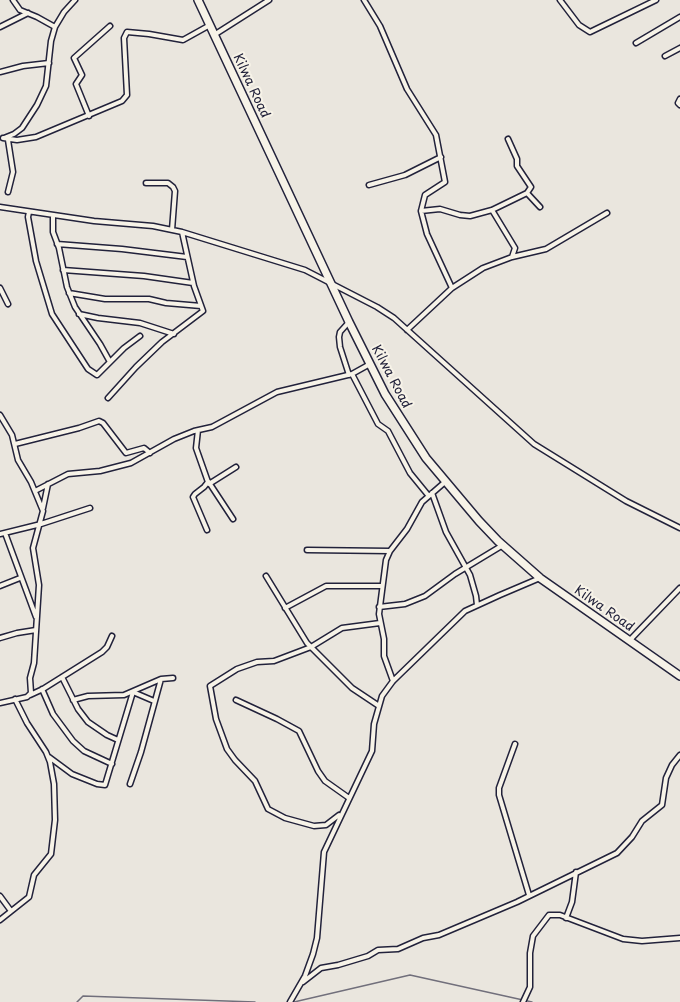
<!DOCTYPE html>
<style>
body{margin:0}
canvas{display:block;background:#eae6de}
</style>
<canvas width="680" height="1002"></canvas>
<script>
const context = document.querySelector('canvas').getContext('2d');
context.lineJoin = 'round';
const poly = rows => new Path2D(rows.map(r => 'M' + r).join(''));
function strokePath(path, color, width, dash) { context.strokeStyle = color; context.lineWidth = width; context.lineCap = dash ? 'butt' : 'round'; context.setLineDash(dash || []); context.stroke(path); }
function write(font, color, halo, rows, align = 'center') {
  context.font = font + ' "Playpen Sans",sans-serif'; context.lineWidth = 4; context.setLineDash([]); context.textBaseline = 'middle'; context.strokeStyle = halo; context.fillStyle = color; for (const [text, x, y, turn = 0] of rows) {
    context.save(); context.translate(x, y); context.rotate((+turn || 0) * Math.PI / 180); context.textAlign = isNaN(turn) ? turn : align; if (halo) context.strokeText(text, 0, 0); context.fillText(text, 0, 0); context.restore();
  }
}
strokePath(poly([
 [77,1002,83,996,255,1002],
 [294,1002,410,975,532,1002]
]), '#716f7b', 1.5);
const minor = poly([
 [13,0,20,10,37,17,55,27],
 [364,0,380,26,407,89,436,135,445,182,425,195,421,211,427,234,452,288],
 [560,0,579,25,590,32,656,0],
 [0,27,28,13],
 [214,35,269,0],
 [636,43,680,17],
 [665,56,680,48],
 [0,72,23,66,49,63],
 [680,99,678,103,680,105],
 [89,116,76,84,82,75,74,58,110,26],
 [3,138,17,140,36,137,122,101,127,95,124,38,127,32,149,34,183,40,210,25],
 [4,138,14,134,22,128,37,105,46,86,51,41,55,27,64,12,75,0],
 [508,139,517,159,517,166,531,187,527,193],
 [8,140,13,172,8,192],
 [146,183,168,183,173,187,175,191,172,230],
 [369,185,405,175,441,157],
 [0,207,94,221,153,226,182,232,305,270,377,307,394,318,534,444,626,501,680,528],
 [492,210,515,248,512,257],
 [421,211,440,209,460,215,470,216,492,210,527,193,540,207],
 [29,212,28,217,36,261,52,314,88,369,97,375,124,348,140,336],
 [53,215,53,232,59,248,67,287,75,307,100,344,110,362],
 [57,244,122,249,187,257],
 [63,270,144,276,193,283],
 [0,288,8,304],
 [69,293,105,299,149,299,166,303,201,306],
 [79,314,98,318,140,323,174,334],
 [349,322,340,332,339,337,340,347,349,375],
 [407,330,452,288,483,268,512,257,546,249,607,213],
 [352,374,378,424,388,431,410,473,428,495],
 [108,398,136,367,162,342,203,311,194,286,182,232],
 [0,415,12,435,18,460,31,482,43,511,33,548,39,585,34,663,30,678,31,693,27,697,0,703],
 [198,430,196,448,208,482,204,487,195,494,193,497,207,530],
 [15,444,79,428,99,421,103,423,126,453,144,448,150,453],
 [208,481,233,519],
 [209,484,236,467],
 [35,491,68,474,100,471,131,463,174,439,194,431,212,427,277,392,352,374,370,364],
 [432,493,446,532,470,575,476,596,477,605],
 [43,508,48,484],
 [5,533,36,617],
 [0,534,41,524,90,508],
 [307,550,390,551],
 [266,576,307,643,352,688,379,706],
 [0,586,20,578],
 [379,607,405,604,425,596,455,574,503,545],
 [285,608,326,586,382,586],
 [0,638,17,633,36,630],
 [629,641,680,588],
 [62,677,78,709,88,722,107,735,118,740],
 [393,681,384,656,384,639,379,614,386,560,390,551,407,529,422,502,445,482],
 [42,689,53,714,73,741,84,751,112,764],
 [133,692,154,701],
 [30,695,43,689,102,652,107,647,112,636],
 [73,700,88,696,124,695,161,679,173,678],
 [236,700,277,719,299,731,318,771,325,781,349,798],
 [515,744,499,788,499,795,529,895],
 [49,757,72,774,97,784,105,785,133,692],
 [130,784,141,752,161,679],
 [339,815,326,825,314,826,285,818,268,809,255,781,235,760,227,749,216,719,210,686,237,669,257,662,274,661,311,647,342,628,380,623],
 [0,896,11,911],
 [566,918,572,902,576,872],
 [0,920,29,897,34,875,51,854,55,820,54,784,50,762,46,752,27,723,15,699],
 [303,982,321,968,338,965,368,956,378,950,398,949,423,938,439,935,517,902,617,853,632,837,642,821,662,805,666,778,672,765,680,755],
 [290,1002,305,976,313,954,317,938,324,852,372,751,374,724,382,696,393,681,465,611,500,595,540,578],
 [523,1002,530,987,530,953,533,936,549,915,560,915,623,939,642,941,680,938]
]);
const trunk = poly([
 [198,0,349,322,385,394,426,458,479,521,498,541,540,578,680,676]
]);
strokePath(minor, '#22223b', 7);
strokePath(trunk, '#22223b', 10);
strokePath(minor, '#f7f3e8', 4);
strokePath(trunk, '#f7f3e8', 7);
write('13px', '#22223b', '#f7f3e8', [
 ["Kilwa Road",251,86,65],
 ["Kilwa Road",391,377,62],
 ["Kilwa Road",604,609,35]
]);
</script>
